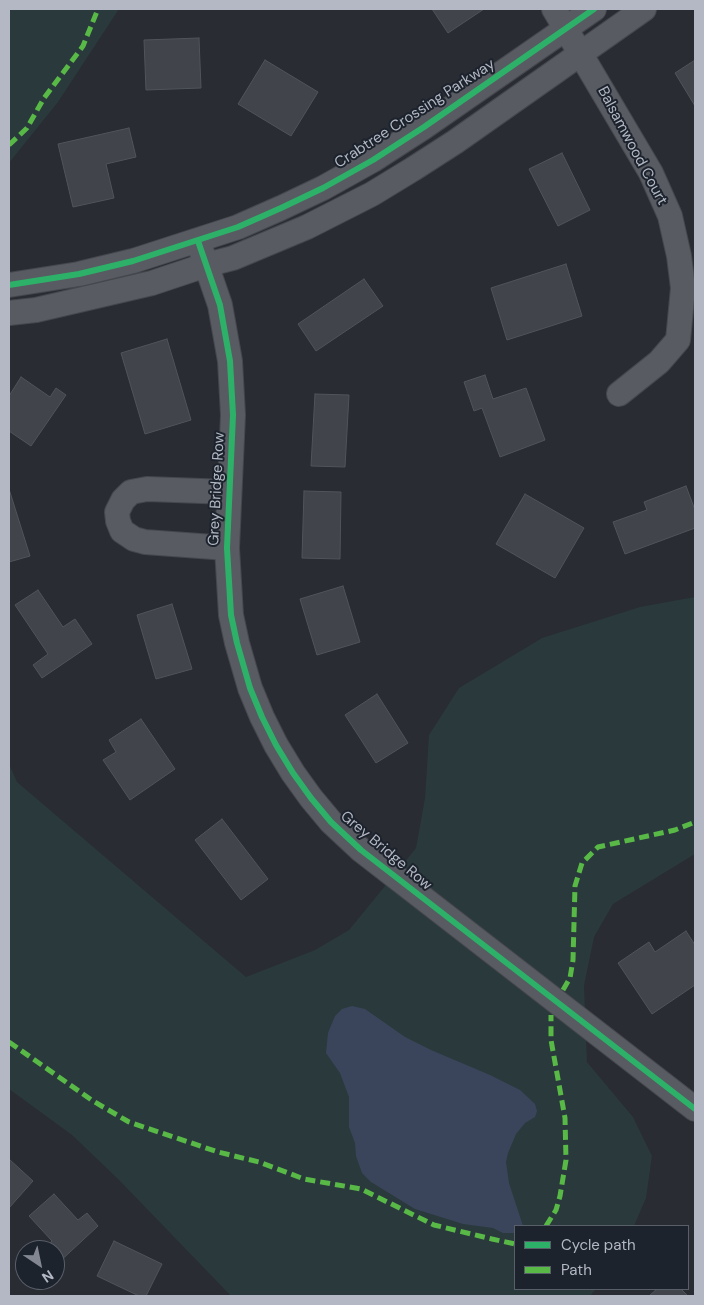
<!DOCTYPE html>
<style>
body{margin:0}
#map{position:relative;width:704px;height:1305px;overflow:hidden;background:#292c33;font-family:"DM Sans",sans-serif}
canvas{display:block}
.frame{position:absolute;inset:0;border:10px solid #b3b8c4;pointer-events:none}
.legend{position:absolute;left:514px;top:1225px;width:175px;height:65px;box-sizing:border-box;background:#1d232d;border:1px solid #595f69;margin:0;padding:6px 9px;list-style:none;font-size:15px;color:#b3b8c4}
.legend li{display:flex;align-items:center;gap:10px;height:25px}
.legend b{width:25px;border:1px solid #595f69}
.north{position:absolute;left:15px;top:1240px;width:50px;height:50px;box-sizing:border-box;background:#1d232d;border:1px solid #595f69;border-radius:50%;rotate:146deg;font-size:14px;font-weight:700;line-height:20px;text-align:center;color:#b3b8c4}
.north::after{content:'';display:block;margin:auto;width:18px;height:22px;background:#838791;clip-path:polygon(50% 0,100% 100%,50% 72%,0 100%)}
</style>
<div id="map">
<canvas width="704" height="1305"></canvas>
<div class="frame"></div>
<ul class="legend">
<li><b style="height:6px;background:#2db169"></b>Cycle path</li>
<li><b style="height:6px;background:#58b947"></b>Path</li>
</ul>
<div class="north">N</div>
</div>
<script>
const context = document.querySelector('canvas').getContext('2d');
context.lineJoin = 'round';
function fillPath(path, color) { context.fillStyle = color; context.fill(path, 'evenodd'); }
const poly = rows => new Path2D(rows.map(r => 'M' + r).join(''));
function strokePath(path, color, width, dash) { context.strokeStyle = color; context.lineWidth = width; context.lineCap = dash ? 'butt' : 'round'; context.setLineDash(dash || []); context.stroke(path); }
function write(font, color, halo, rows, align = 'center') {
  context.font = font + ' "DM Sans",sans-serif'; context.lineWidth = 4; context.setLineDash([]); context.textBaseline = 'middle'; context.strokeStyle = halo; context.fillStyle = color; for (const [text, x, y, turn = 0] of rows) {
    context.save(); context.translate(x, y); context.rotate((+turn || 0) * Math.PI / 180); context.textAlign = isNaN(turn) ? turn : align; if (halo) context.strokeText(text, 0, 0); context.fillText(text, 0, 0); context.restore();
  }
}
fillPath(poly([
 [9,9,119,9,58,102,9,163],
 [695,597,695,854,613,904,594,937,584,986,587,1062,633,1117,652,1156,646,1198,634,1226,515,1226,515,1289,596,1289,590,1296,231,1296,118,1179,72,1135,9,1089,9,764,17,782,246,977,315,950,349,930,416,848,425,798,429,735,459,688,542,638,640,607]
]), '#2a393c');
fillPath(poly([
 [352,1006,365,1009,405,1037,431,1050,490,1075,520,1090,535,1104,537,1111,535,1117,525,1123,516,1134,508,1153,506,1162,509,1183,523,1226,515,1226,515,1233,503,1233,493,1228,463,1224,415,1209,371,1182,362,1173,356,1156,355,1143,349,1127,349,1097,340,1073,326,1053,328,1033,335,1016,342,1009]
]), '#3a455b');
const building = poly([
 [432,9,484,9,448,33,432,9],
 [199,38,201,88,146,90,144,40,199,38],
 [265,60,318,92,291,136,238,104,265,60],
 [695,60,695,106,675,73,695,60],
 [129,128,136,157,106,164,114,198,73,207,58,144,129,128],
 [562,153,590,210,558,226,529,169,562,153],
 [566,264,582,316,507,340,491,288,566,264],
 [364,279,383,306,316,351,298,324,364,279],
 [167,339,191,420,145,434,121,353,167,339],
 [485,375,493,399,526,388,545,440,500,457,482,408,474,411,464,382,485,375],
 [21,377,50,397,56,388,66,395,31,446,9,431,9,396,21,377],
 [315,394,349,395,345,467,311,466,315,394],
 [686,486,695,510,695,528,625,554,613,522,647,510,644,502,686,486],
 [9,489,30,556,9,562,9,489],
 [304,491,341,492,340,559,302,558,304,491],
 [525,494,584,528,555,578,496,544,525,494],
 [343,586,360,642,317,655,300,599,343,586],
 [38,590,63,627,75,619,92,644,42,678,33,665,48,654,15,605,38,590],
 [172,604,192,669,156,679,137,615,172,604],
 [377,694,408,743,376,763,345,715,377,694],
 [141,719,175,769,130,800,103,760,116,752,109,740,141,719],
 [222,819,268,879,241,900,195,840,222,819],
 [686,931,695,945,695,985,652,1014,618,963,649,942,655,952,686,931],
 [9,1159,33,1181,9,1208,9,1159],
 [54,1194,78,1220,87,1213,98,1226,56,1265,55,1250,43,1250,52,1241,29,1216,54,1194],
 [114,1241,162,1264,146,1296,139,1296,97,1276,114,1241],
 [657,1289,681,1289,688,1296,649,1296,657,1289]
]);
fillPath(building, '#41444a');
strokePath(building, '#50545b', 1);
const minor = poly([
 [554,9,651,173,670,216,679,256,683,288,678,340,659,362,619,394],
 [198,241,220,305,230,361,233,415,227,548,231,615,237,643,250,688,262,717,276,745,293,773,311,798,331,822,361,850,695,1109],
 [9,285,79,274,133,261,238,227,281,208,323,188,373,160,424,127,594,9],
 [9,313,36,310,152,283,206,265,233,258,307,227,372,194,413,169,455,142,644,9],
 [227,548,145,542,134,539,122,531,118,521,117,512,123,500,131,492,147,489,229,492]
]);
strokePath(minor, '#45474d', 26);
strokePath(minor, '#585b62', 24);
strokePath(poly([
 [9,145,27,128,44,98,83,46,98,9],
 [563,990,570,978,573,960,575,886,582,863,598,847,675,830,695,822],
 [9,1042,93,1101,129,1122,218,1152,259,1162,304,1179,361,1189,434,1225,492,1239,515,1244],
 [546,1226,556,1210,560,1196,566,1160,565,1118,551,1040,551,1015]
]), '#58b947', 5, [10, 5]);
strokePath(poly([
 [198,241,220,305,230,361,233,415,227,548,231,615,237,643,250,688,262,717,276,745,293,773,311,798,331,822,361,850,695,1109],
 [9,285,79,274,133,261,238,227,281,208,323,188,373,160,424,127,594,9]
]), '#2db169', 6);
write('15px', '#b3b8c4', '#1d232d', [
 ["Crabtree Crossing Parkway",415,114,-33],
 ["Balsamwood Court",632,146,62],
 ["Grey Bridge Row",217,489,-87],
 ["Grey Bridge Row",386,851,40]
]);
</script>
